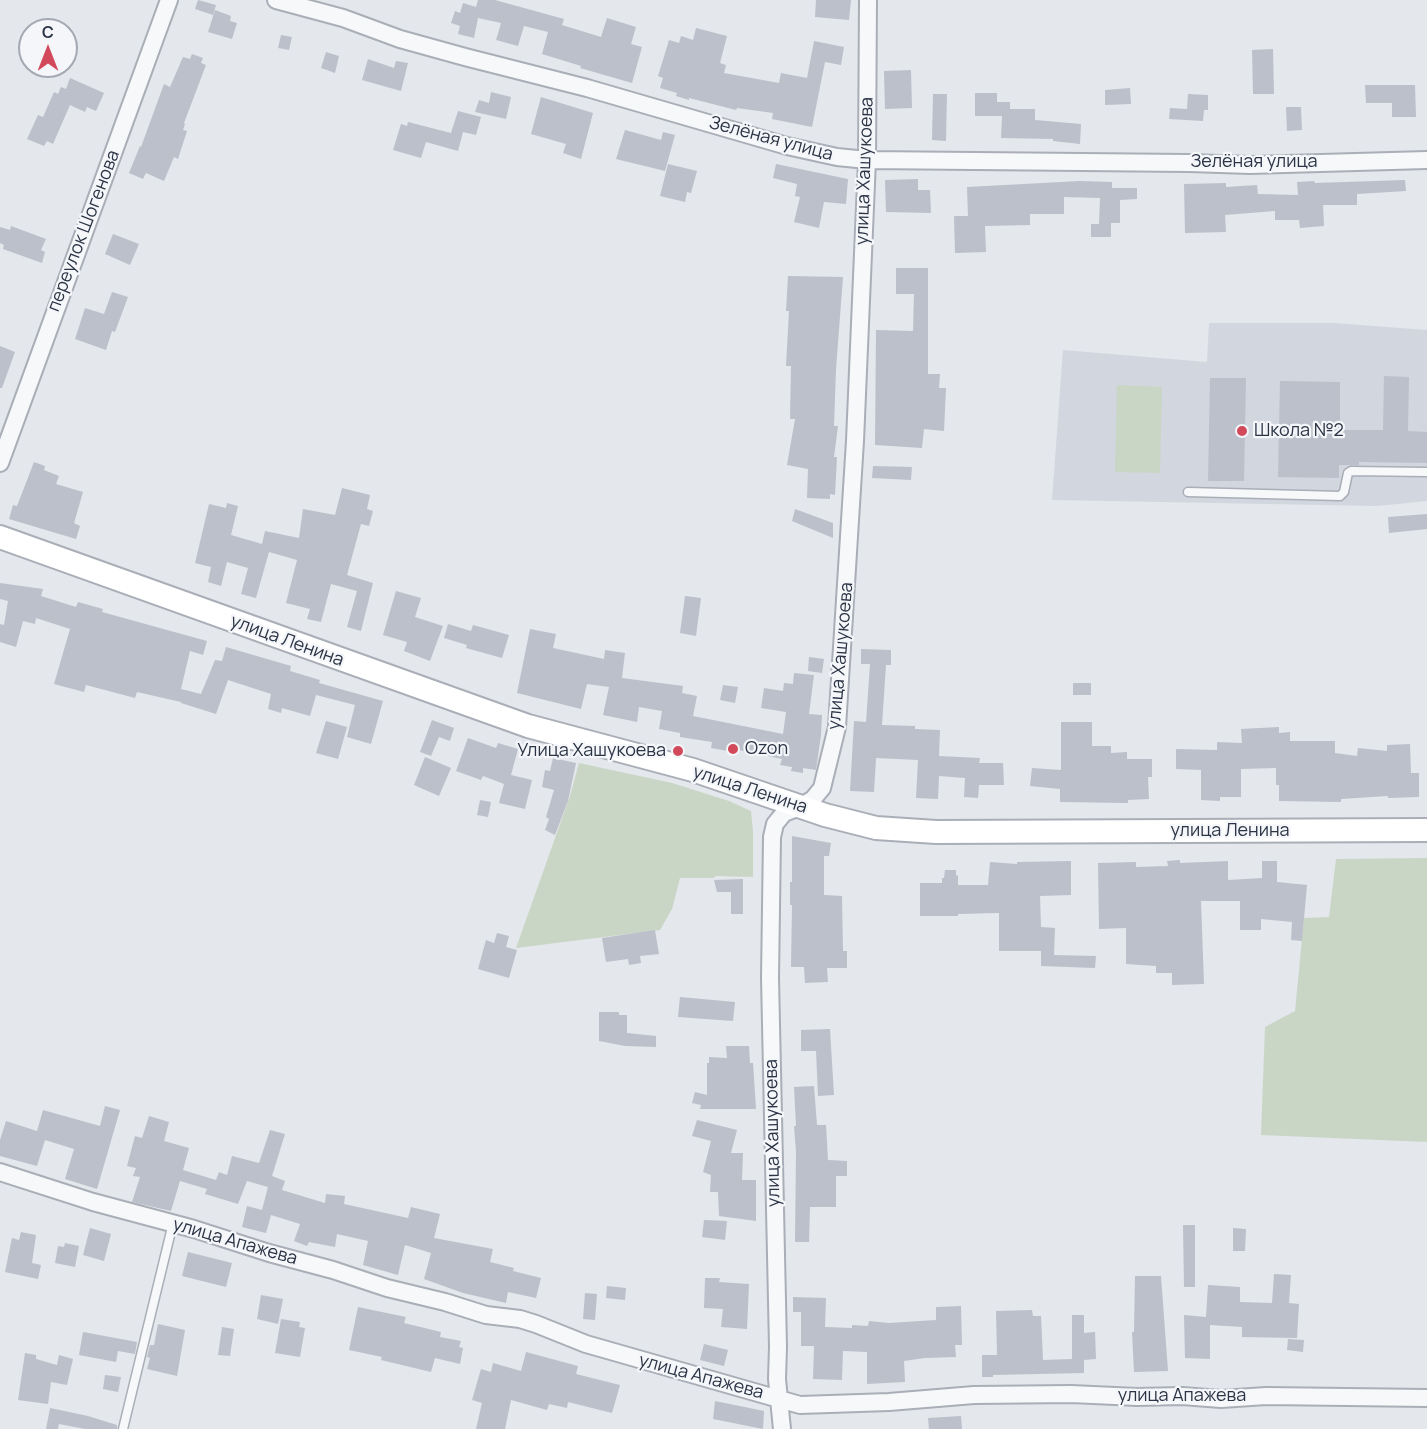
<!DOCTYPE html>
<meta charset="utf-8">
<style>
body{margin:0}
#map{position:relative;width:1427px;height:1429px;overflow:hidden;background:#e4e7ec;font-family:Manrope,sans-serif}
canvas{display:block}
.north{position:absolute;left:18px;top:18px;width:60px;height:60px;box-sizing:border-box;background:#f4f6f9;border:2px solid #a4a8b1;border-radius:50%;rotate:0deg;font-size:16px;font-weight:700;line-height:24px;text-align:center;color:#2b3445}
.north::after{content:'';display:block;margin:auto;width:21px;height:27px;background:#d1495b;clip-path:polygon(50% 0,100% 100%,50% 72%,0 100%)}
</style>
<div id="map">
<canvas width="1427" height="1429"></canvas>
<div class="north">С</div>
</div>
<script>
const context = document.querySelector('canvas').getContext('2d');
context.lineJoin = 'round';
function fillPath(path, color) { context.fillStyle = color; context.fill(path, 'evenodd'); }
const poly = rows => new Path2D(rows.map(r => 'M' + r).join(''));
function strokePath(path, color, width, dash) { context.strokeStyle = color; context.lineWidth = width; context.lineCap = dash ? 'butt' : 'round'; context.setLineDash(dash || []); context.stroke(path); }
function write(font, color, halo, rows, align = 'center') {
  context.font = font + ' Manrope,sans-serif'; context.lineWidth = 4.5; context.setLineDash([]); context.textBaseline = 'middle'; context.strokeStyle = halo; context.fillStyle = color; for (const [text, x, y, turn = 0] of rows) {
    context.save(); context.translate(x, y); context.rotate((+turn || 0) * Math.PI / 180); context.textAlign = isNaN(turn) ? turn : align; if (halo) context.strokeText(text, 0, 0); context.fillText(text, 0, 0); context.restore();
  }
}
fillPath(poly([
 [1209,323,1334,323,1427,330,1427,501,1377,506,1052,500,1063,350,1207,362]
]), '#d2d6de');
fillPath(poly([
 [1117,385,1162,387,1160,473,1115,472],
 [579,763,672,783,729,801,751,811,753,831,753,877,715,876,714,878,680,878,672,909,660,930,516,948,570,796],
 [1427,858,1427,1142,1261,1135,1265,1027,1295,1011,1304,918,1329,917,1336,859]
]), '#c9d6c5');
fillPath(poly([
 [198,0,216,5,213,15,195,9],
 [478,0,495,0,564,19,562,25,601,37,607,18,636,27,631,44,642,47,632,83,580,68,581,66,542,54,548,32,524,26,518,46,496,40,501,23,478,18,474,38,458,34,460,26,451,23,455,11,460,13,463,3,476,7],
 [816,0,851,0,849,20,815,17],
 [215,10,231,16,230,21,237,23,232,39,208,32],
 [696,28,727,36,720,63,726,65,724,73,779,83,781,73,807,78,814,41,844,47,841,65,825,62,812,127,772,119,773,113,737,108,736,110,689,98,689,100,676,96,677,93,660,88,663,78,658,76,669,40,679,43,681,36,693,40],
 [281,35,292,37,289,50,278,48],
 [1273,49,1274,94,1253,94,1252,50],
 [326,52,339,56,335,73,321,68],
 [192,54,203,58,201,63,206,65,184,123,185,124,183,130,187,131,178,159,174,157,164,181,146,173,143,179,129,173,140,146,141,147,164,84,170,87,183,57,190,59],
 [368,59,394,68,396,61,408,63,401,91,362,80],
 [911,70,912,108,885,109,884,71],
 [70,78,104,93,96,111,87,107,85,112,70,105,53,144,47,141,44,146,27,139,38,115,43,117,54,92,58,94,61,87,66,89],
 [1365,85,1415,85,1416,117,1392,117,1392,103,1366,103],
 [1130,88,1131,104,1105,105,1105,90],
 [491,92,511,97,506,119,475,112,479,100,489,103],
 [975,93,997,93,997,102,1010,102,1010,109,1035,109,1035,120,1081,124,1080,144,1053,141,1053,139,1001,138,1002,116,975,116],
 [933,94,947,94,946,141,932,140],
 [1188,94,1208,95,1208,110,1204,110,1203,121,1169,119,1170,108,1187,109],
 [541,97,593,113,581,159,563,153,566,144,531,134],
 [1286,107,1301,107,1302,130,1287,131],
 [458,111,481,117,476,135,463,132,458,151,426,142,421,158,393,150,401,124,407,126,408,122,451,133],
 [625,130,661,140,663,132,675,135,665,171,616,159],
 [668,164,697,171,691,193,687,192,685,202,660,196],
 [776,164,848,179,846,204,824,202,819,228,794,222,800,197,795,196,797,184,773,178],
 [918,179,918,190,930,190,931,213,886,212,885,180],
 [1405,180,1406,191,1357,194,1357,205,1323,205,1324,226,1300,228,1299,220,1275,220,1275,211,1225,215,1226,232,1185,233,1184,184,1226,183,1226,187,1257,185,1258,194,1298,195,1297,182,1314,181,1315,183],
 [1080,181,1112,182,1112,188,1137,188,1137,199,1120,200,1120,223,1111,223,1111,237,1091,237,1091,224,1099,224,1100,198,1064,197,1064,214,1030,214,1030,225,985,226,986,252,955,253,954,216,968,216,967,187],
 [11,226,46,239,41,250,45,252,42,263,3,249,4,245,0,243,0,227,10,230],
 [113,234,139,244,130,265,105,254],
 [896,268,928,268,928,374,940,374,939,388,946,388,944,431,924,429,922,448,875,445,876,330,913,331,914,294,896,294],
 [788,276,843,277,836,369,834,426,838,426,834,457,837,457,835,495,830,494,830,499,807,498,808,469,787,465,795,419,790,419,791,366,786,366,789,311,786,311],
 [112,292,128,297,115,332,112,331,106,350,75,339,85,308,104,314],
 [0,346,15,352,2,388,0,388],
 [1384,376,1409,377,1408,431,1427,432,1427,463,1359,462,1359,465,1339,465,1339,478,1278,477,1280,381,1340,382,1340,430,1383,430],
 [1210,378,1246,378,1244,481,1208,481],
 [34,462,45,466,44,470,59,476,56,484,83,492,74,523,80,526,76,539,9,519,13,505,17,506],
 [873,466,912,467,911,480,872,478],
 [342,488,370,495,367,509,373,511,369,526,361,524,347,575,373,583,361,631,347,627,357,591,331,584,321,622,307,619,310,609,286,603,297,560,269,552,256,598,241,594,248,568,227,562,221,586,208,582,211,567,195,563,209,504,226,508,227,503,238,506,231,535,262,544,265,531,299,538,303,509,335,515],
 [795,509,833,523,833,538,792,521],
 [1427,514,1427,529,1389,533,1388,517],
 [0,583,43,589,41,596,76,607,78,602,103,609,102,612,207,641,203,655,190,651,181,689,201,694,215,660,222,661,226,647,291,666,290,671,320,680,319,683,383,701,371,744,347,737,355,705,316,695,310,716,282,708,281,713,268,709,271,694,228,680,216,714,181,703,181,702,137,692,135,698,86,685,84,692,54,684,70,629,36,618,35,624,23,621,16,647,0,642,0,624,4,625,8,601,0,599],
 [396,591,421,598,415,617,443,626,430,661,404,651,407,642,383,635],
 [685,596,701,598,696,636,680,633],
 [448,624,471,631,473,625,509,635,502,658,466,648,467,645,444,638],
 [530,629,556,634,553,648,604,659,605,650,625,653,622,678,683,686,682,693,697,696,693,716,783,734,786,712,761,708,764,688,783,691,784,683,793,684,794,673,814,675,809,714,822,715,821,735,816,770,803,768,803,773,791,771,792,767,780,765,782,759,739,750,739,753,711,748,712,742,680,737,680,733,659,729,662,711,639,707,637,722,603,715,609,687,587,684,581,709,517,693],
 [861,649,891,650,891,665,886,665,882,725,915,726,915,729,940,730,939,756,980,758,979,763,1003,763,1004,785,979,785,978,798,964,797,965,778,939,776,938,799,916,798,918,760,876,758,874,792,850,791,854,721,866,722,870,664,861,664],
 [809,657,824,659,822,673,808,671],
 [1073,683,1091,683,1091,695,1073,695],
 [723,685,738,687,735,703,720,700],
 [432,720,454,728,450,741,439,737,431,756,420,752],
 [326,721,347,727,338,759,316,753],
 [1061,722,1092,722,1092,746,1111,746,1111,753,1127,752,1127,759,1152,759,1152,777,1148,777,1149,799,1128,800,1128,803,1060,802,1060,789,1030,786,1032,768,1061,770],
 [1279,727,1279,733,1290,732,1290,741,1335,741,1335,753,1357,756,1358,748,1387,751,1387,745,1410,744,1411,773,1419,773,1419,797,1388,798,1388,796,1341,799,1341,802,1279,801,1279,785,1276,785,1276,768,1241,769,1241,797,1220,797,1220,801,1201,800,1201,770,1176,769,1176,749,1217,750,1217,742,1242,743,1241,729],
 [468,738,496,748,498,743,518,749,511,775,532,780,525,809,499,803,504,784,483,776,481,780,456,771],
 [425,757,451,768,439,796,414,785],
 [553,758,576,763,568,801,555,835,545,830,549,819,546,817,554,790,542,787,545,770,550,771],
 [480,800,491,802,488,817,477,815],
 [792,836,831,843,829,856,824,856,824,895,842,896,843,951,847,951,847,968,827,968,828,982,805,983,804,967,791,967,792,905,790,905,790,882,792,882],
 [1180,860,1180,863,1228,861,1228,880,1262,878,1262,861,1277,861,1277,882,1307,885,1302,941,1291,940,1292,922,1261,919,1261,930,1240,930,1240,901,1201,901,1204,984,1172,985,1172,973,1156,973,1156,966,1126,964,1126,928,1099,929,1098,863,1136,862,1136,867,1168,866,1167,861],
 [1071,861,1071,895,1040,896,1041,927,1055,928,1054,955,1096,956,1095,968,1041,966,1041,951,999,951,999,913,958,914,958,916,920,916,920,883,942,883,942,878,944,878,945,870,956,870,956,875,958,876,958,885,988,885,990,862,1017,864,1017,862],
 [743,879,743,914,731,914,731,892,717,892,714,880],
 [655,930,659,954,640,956,641,963,629,965,628,959,606,962,602,938],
 [497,933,509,936,506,947,517,950,509,978,478,969,486,940,494,943],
 [680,997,735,1002,733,1021,678,1017],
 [599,1012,619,1012,619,1015,627,1015,627,1033,656,1036,656,1047,625,1046,599,1041],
 [830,1029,834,1095,818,1096,816,1051,801,1051,801,1030],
 [726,1046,749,1046,750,1063,753,1063,756,1109,700,1109,701,1105,692,1103,695,1092,707,1095,707,1063,709,1063,709,1057,727,1058],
 [814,1086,817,1125,826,1125,828,1160,847,1161,847,1176,836,1176,836,1207,810,1207,809,1242,795,1242,796,1152,794,1126,796,1126,794,1087],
 [105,1106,120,1110,97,1189,65,1179,74,1149,45,1140,37,1166,0,1156,0,1140,6,1121,37,1131,43,1110,100,1126],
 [149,1116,169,1122,164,1141,189,1148,183,1170,216,1180,219,1172,227,1175,232,1156,259,1163,270,1130,285,1134,272,1176,285,1181,282,1190,325,1203,326,1194,345,1196,344,1204,408,1218,411,1207,440,1214,434,1238,493,1249,490,1262,514,1268,513,1271,541,1278,536,1298,508,1292,506,1303,463,1293,424,1279,431,1253,405,1245,398,1275,363,1265,368,1241,337,1234,335,1247,309,1242,307,1246,294,1241,300,1224,271,1215,266,1233,242,1227,247,1206,262,1210,268,1187,247,1181,238,1204,205,1194,207,1189,180,1181,171,1211,132,1202,140,1177,133,1176,136,1168,127,1166,135,1136,142,1138],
 [697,1120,737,1130,731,1153,743,1153,742,1180,756,1180,756,1221,719,1216,718,1192,710,1192,711,1175,703,1172,711,1141,692,1136],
 [704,1220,727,1221,725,1240,702,1237],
 [1183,1225,1195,1225,1195,1287,1184,1287],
 [90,1228,111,1234,104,1261,83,1255],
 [1233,1228,1246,1229,1245,1251,1233,1251],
 [21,1232,36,1235,32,1263,41,1265,38,1279,5,1272,12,1238,19,1240],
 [65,1243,79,1246,75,1267,55,1263,58,1246,64,1247],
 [188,1252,232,1263,226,1287,182,1276],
 [1274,1274,1291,1275,1289,1303,1299,1304,1297,1338,1242,1337,1242,1327,1210,1325,1210,1359,1185,1358,1184,1315,1206,1317,1208,1285,1240,1287,1240,1302,1272,1303],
 [1135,1276,1161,1276,1168,1371,1134,1372,1132,1332,1134,1332],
 [705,1278,720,1278,719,1282,749,1284,747,1329,721,1327,723,1309,704,1308],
 [607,1286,626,1288,625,1300,606,1298],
 [585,1293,597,1294,595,1320,583,1319],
 [261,1295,283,1299,278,1324,257,1319],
 [793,1297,826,1298,825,1327,852,1328,852,1325,868,1326,869,1321,889,1323,936,1320,936,1307,961,1306,962,1345,955,1345,956,1357,925,1358,904,1361,905,1382,867,1384,867,1352,843,1351,842,1380,813,1379,814,1346,801,1346,801,1312,793,1312],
 [358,1307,406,1317,404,1323,441,1332,440,1337,461,1341,459,1347,463,1348,460,1364,435,1358,431,1372,381,1360,382,1357,349,1350],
 [1032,1310,1033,1316,1041,1316,1043,1360,1072,1359,1072,1315,1084,1315,1084,1333,1095,1332,1096,1359,1084,1360,1084,1373,993,1375,993,1377,982,1377,982,1355,997,1355,996,1311],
 [281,1319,300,1322,299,1327,305,1328,300,1357,275,1353],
 [158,1324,185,1330,177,1376,147,1369,150,1358,147,1357,150,1345,154,1345],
 [222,1327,234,1329,230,1356,218,1355],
 [83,1332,137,1342,135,1354,118,1351,116,1362,79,1355],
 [1288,1339,1304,1340,1303,1352,1287,1350],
 [704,1344,728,1350,724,1366,700,1360],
 [526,1352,578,1366,576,1374,620,1385,612,1413,568,1402,567,1408,549,1404,547,1410,511,1400,505,1429,476,1429,482,1403,472,1400,481,1369,491,1372,493,1363,521,1371],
 [25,1353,36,1355,36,1359,57,1365,59,1355,73,1359,67,1385,51,1382,48,1404,18,1400],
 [105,1375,121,1377,118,1392,103,1389],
 [715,1401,764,1411,763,1429,713,1419],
 [50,1408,88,1416,117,1425,117,1429,85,1429,59,1424,58,1429,46,1429],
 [961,1416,962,1429,929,1429,928,1418]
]), '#bbc0ca');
const lane = poly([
 [1188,492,1340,496,1344,492,1348,473,1351,471,1427,472],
 [123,1429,173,1223]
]);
const street = poly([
 [276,0,343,18,400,39,465,57,587,88,787,146,837,157,867,160,1189,163,1250,165,1427,160],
 [0,463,169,0],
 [0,1172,93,1202,194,1229,269,1253,333,1270,387,1288,445,1302,486,1315,520,1319,536,1324,586,1344,800,1405,889,1402,974,1395,1071,1394,1137,1397,1182,1396,1221,1399,1266,1396,1427,1398],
 [782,1429,777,1379,778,1347,770,978,772,837,775,824,784,813,800,807,813,799,822,788,837,727,855,441,867,160,868,0]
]);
const secondary = poly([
 [0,537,528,726,693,770,825,815,876,828,936,832,1427,830]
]);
strokePath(lane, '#a9aeb7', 11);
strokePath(street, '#a9aeb7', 20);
strokePath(secondary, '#a9aeb7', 26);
strokePath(lane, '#f7f8fa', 8);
strokePath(street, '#f7f8fa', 16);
strokePath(secondary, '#fff', 22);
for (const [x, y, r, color] of [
 [1242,431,6,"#d1495b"],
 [733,749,6,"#d1495b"],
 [678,751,6,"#d1495b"]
]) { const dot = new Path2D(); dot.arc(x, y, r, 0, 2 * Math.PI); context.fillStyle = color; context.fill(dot); strokePath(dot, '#f4f6f9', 2); }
write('18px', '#2b3445', '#f4f6f9', [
 ["Зелёная улица",771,139,15],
 ["Зелёная улица",1254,162],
 ["улица Хашукоева",865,171,-88],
 ["переулок Шогенова",84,231,-69],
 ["улица Ленина",287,641,20],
 ["улица Хашукоева",841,656,-85],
 ["улица Ленина",750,790,18],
 ["улица Ленина",1230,831],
 ["улица Хашукоева",773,1133,-91],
 ["улица Апажева",235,1242,16],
 ["улица Апажева",701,1377,15],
 ["улица Апажева",1182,1396]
]);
write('18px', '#2b3445', '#f4f6f9', [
 ["Школа №2",1254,431],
 ["Ozon",745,749],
 ["Улица Хашукоева",666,751,"right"]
], 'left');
</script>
